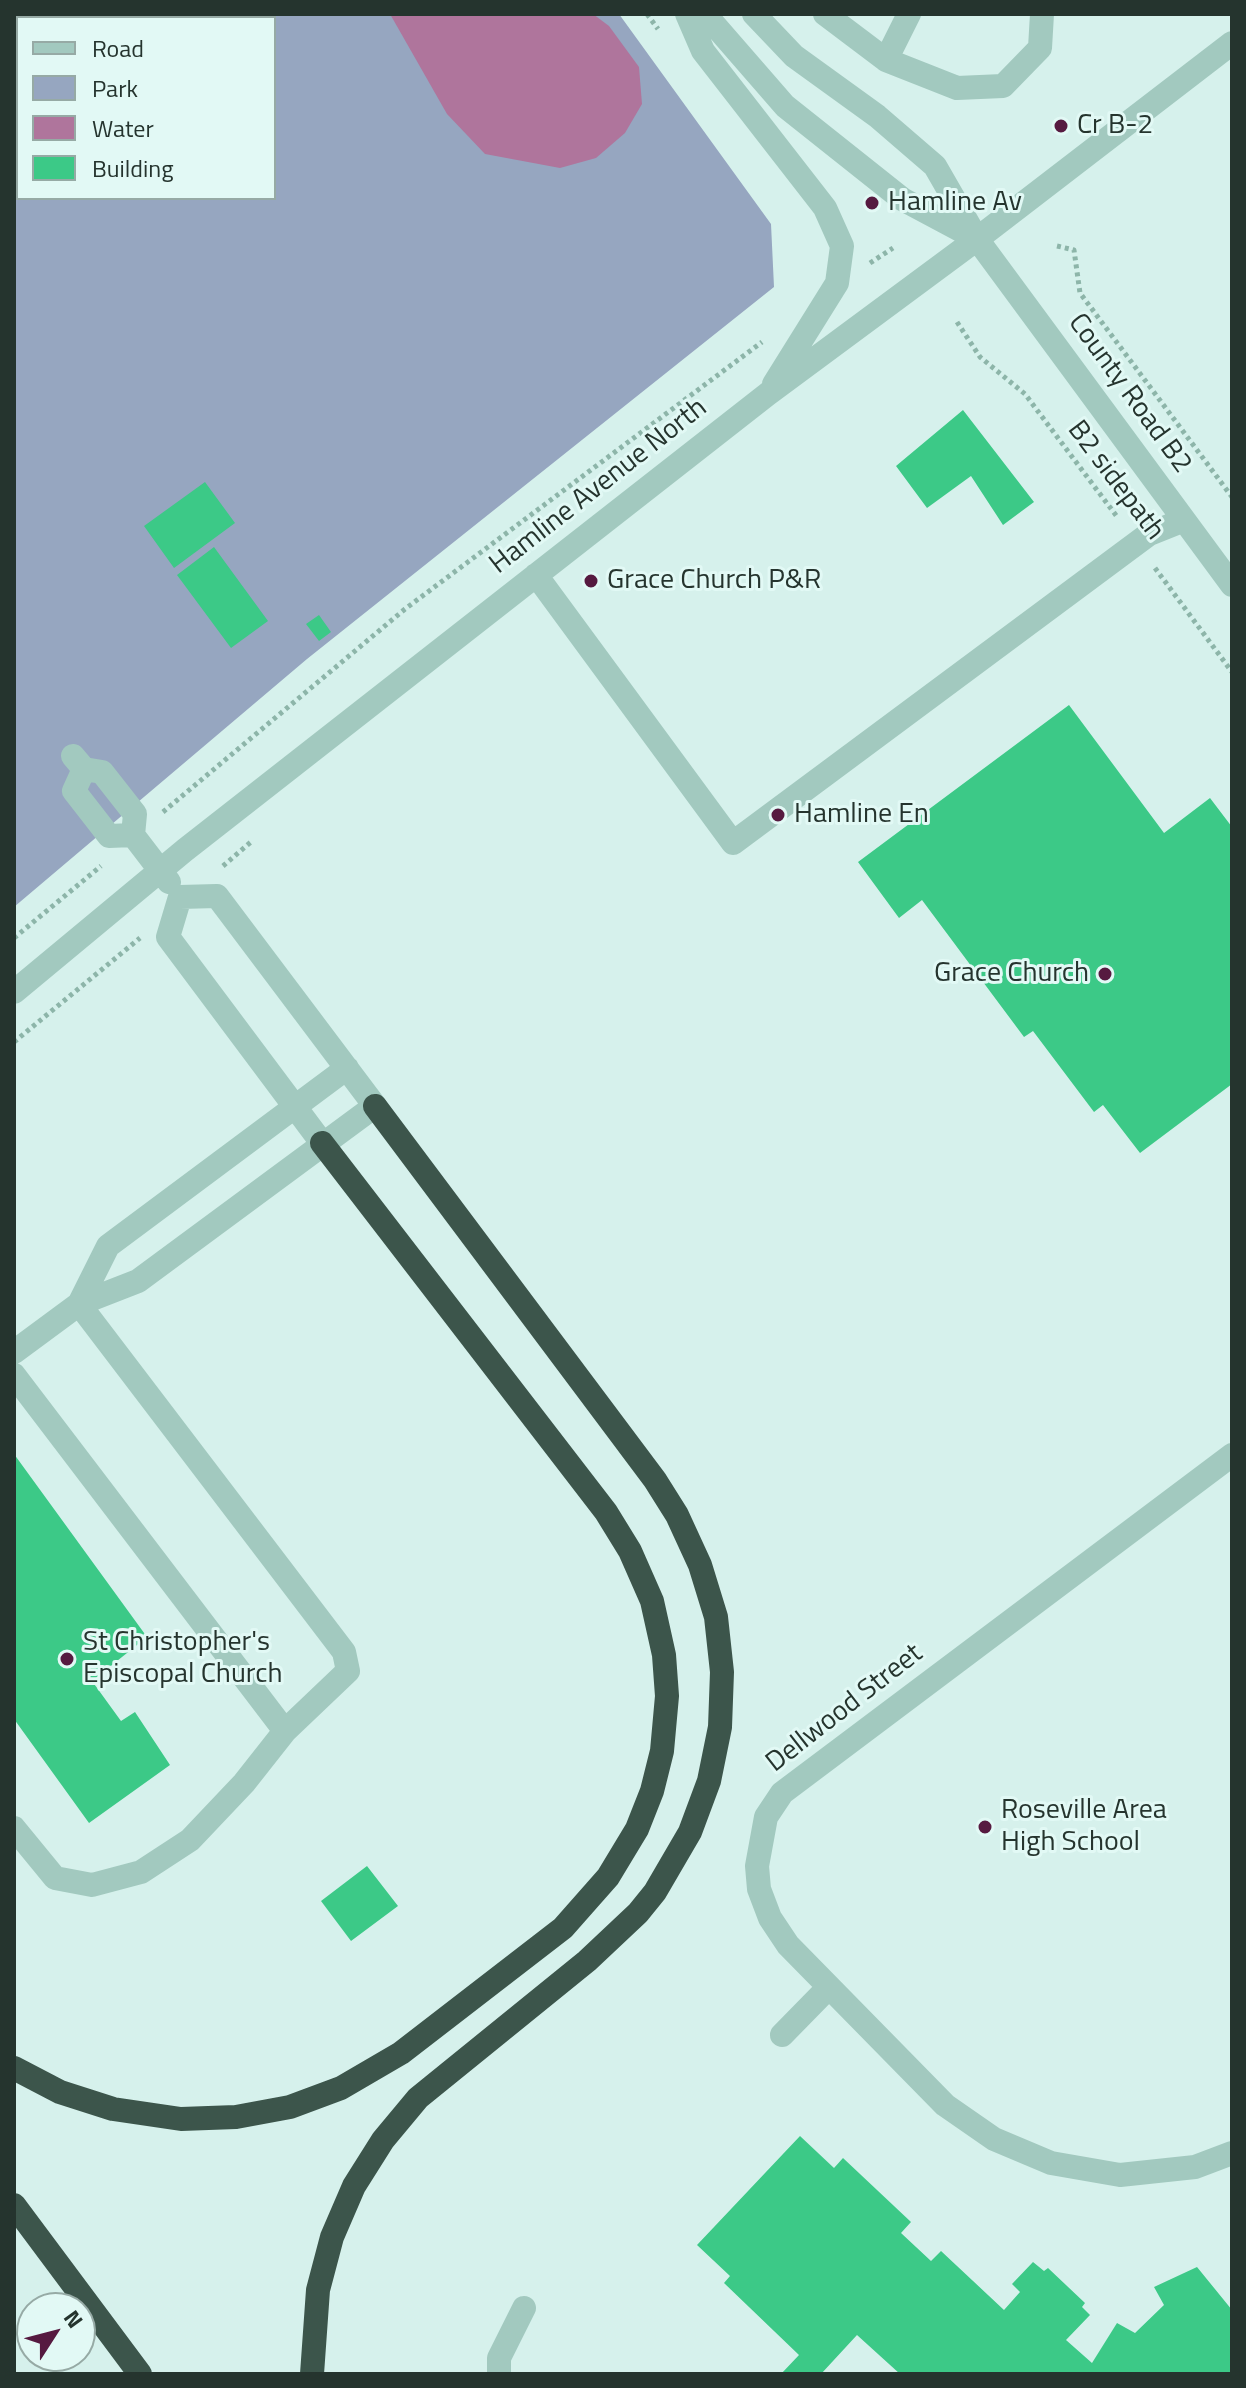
<!DOCTYPE html>
<style>
body{margin:0}
#map{position:relative;width:1246px;height:2388px;overflow:hidden;background:#d6f1ec;font-family:"Titillium Web",sans-serif}
canvas{display:block}
.frame{position:absolute;inset:0;border:16px solid #25342e;pointer-events:none}
.legend{position:absolute;left:16px;top:16px;width:260px;height:184px;box-sizing:border-box;background:#e2f9f5;border:2px solid #96aaa5;margin:0;padding:10px 14px;list-style:none;font-size:24px;color:#25342e}
.legend li{display:flex;align-items:center;gap:16px;height:40px}
.legend b{width:40px;border:2px solid #96aaa5}
.north{position:absolute;left:16px;top:2292px;width:80px;height:80px;box-sizing:border-box;background:#e2f9f5;border:2px solid #96aaa5;border-radius:50%;rotate:54deg;font-size:22px;font-weight:700;line-height:32px;text-align:center;color:#25342e}
.north::after{content:'';display:block;margin:auto;width:28px;height:36px;background:#561a40;clip-path:polygon(50% 0,100% 100%,50% 72%,0 100%)}
</style>
<div id="map">
<canvas width="1246" height="2388"></canvas>
<div class="frame"></div>
<ul class="legend">
<li><b style="height:10px;background:#a2c9bf"></b>Road</li>
<li><b style="height:22px;background:#96a6c0"></b>Park</li>
<li><b style="height:22px;background:#af759c"></b>Water</li>
<li><b style="height:22px;background:#3cc987"></b>Building</li>
</ul>
<div class="north">N</div>
</div>
<script>
const context = document.querySelector('canvas').getContext('2d');
context.lineJoin = 'round';
function fillPath(path, color) { context.fillStyle = color; context.fill(path, 'evenodd'); }
const poly = rows => new Path2D(rows.map(r => 'M' + r).join(''));
function strokePath(path, color, width, dash) { context.strokeStyle = color; context.lineWidth = width; context.lineCap = dash ? 'butt' : 'round'; context.setLineDash(dash || []); context.stroke(path); }
function write(font, color, halo, rows, align = 'center') {
  context.font = font + ' "Titillium Web",sans-serif'; context.lineWidth = 6; context.setLineDash([]); context.textBaseline = 'middle'; context.strokeStyle = halo; context.fillStyle = color; for (const [text, x, y, turn = 0] of rows) {
    context.save(); context.translate(x, y); context.rotate((+turn || 0) * Math.PI / 180); context.textAlign = isNaN(turn) ? turn : align; if (halo) context.strokeText(text, 0, 0); context.fillText(text, 0, 0); context.restore();
  }
}
fillPath(poly([
 [14,14,619,14,771,224,774,287,307,659,14,907],
 [18,18,274,18,274,198,18,198]
]), '#96a6c0');
fillPath(poly([
 [390,14,593,14,609,26,639,67,642,104,625,133,596,158,560,168,485,154,447,114]
]), '#af759c');
fillPath(poly([
 [963,410,1034,502,1003,525,971,476,927,508,896,466],
 [205,482,235,523,174,568,144,526],
 [214,547,268,621,231,648,177,575],
 [319,615,331,632,319,641,306,624],
 [1069,705,1164,833,1210,798,1232,827,1232,1084,1140,1153,1103,1105,1094,1112,1033,1031,1024,1037,922,900,899,918,858,862],
 [14,1454,147,1637,92,1681,121,1721,135,1712,170,1765,89,1823,14,1719],
 [367,1866,398,1906,351,1941,321,1901],
 [800,2136,834,2168,843,2158,911,2222,901,2233,931,2261,941,2251,1004,2310,1020,2292,1012,2284,1033,2262,1044,2271,1048,2268,1085,2303,1082,2307,1090,2315,1066,2340,1092,2363,1117,2323,1135,2333,1164,2305,1154,2287,1197,2267,1232,2310,1232,2374,900,2374,857,2335,821,2374,781,2374,799,2355,724,2283,730,2276,697,2245]
]), '#3cc987');
strokePath(poly([
 [647,14,658,29],
 [1057,246,1074,250,1080,293,1232,497],
 [870,263,893,248],
 [957,322,980,357,1025,394,1118,518],
 [1155,568,1232,672],
 [163,812,405,609,762,342],
 [223,866,252,841],
 [14,938,101,866],
 [14,1042,140,938]
]), '#8db5a9', 5, [4, 4]);
strokePath(poly([
 [687,14,703,51,825,208,842,246,837,283,774,384],
 [705,14,785,106,902,199,977,239],
 [754,14,794,56,877,116,935,166,977,239,1232,585],
 [825,14,886,60,957,88,1003,86,1040,48,1042,14],
 [886,60,909,14],
 [536,575,733,843,1149,534,1184,520],
 [73,756,84,769,102,772,135,814,133,835,169,882],
 [84,769,74,791,109,836,133,835],
 [180,897,168,937,322,1143],
 [14,992,185,850,769,393,977,239,1232,43],
 [79,1304,108,1246,347,1068],
 [14,1352,79,1304,138,1281,375,1106,217,896,180,897],
 [14,1375,285,1731,348,1671,344,1652,79,1304],
 [1232,1455,782,1793,766,1817,757,1866,759,1889,770,1918,788,1945,945,2105,994,2139,1051,2163,1120,2175,1195,2167,1232,2153],
 [14,1828,55,1878,92,1885,141,1872,190,1840,244,1783,285,1731],
 [782,2035,828,1988],
 [499,2374,499,2358,524,2308]
]), '#a2c9bf', 24);
strokePath(poly([
 [14,2068,60,2092,113,2109,181,2119,236,2117,290,2107,341,2088,401,2053,563,1928,608,1877,637,1829,652,1791,662,1751,667,1696,664,1655,652,1601,630,1551,606,1512,322,1143],
 [14,2205,140,2374],
 [312,2374,318,2290,332,2237,354,2186,383,2140,418,2098,587,1961,638,1913,655,1892,690,1832,709,1781,720,1727,722,1672,716,1617,700,1565,677,1515,655,1480,375,1106]
]), '#3c554b', 24);
for (const [x, y, r, color] of [
 [1061,126,8,"#561a40"],
 [872,203,8,"#561a40"],
 [591,581,8,"#561a40"],
 [778,815,8,"#561a40"],
 [1105,974,8,"#561a40"],
 [67,1659,8,"#561a40"],
 [985,1827,8,"#561a40"]
]) { const dot = new Path2D(); dot.arc(x, y, r, 0, 2 * Math.PI); context.fillStyle = color; context.fill(dot); strokePath(dot, '#e2f9f5', 3); }
write('28px', '#25342e', '#e2f9f5', [
 ["Cr B-2",1077,126],
 ["Hamline Av",888,203],
 ["Grace Church P&R",607,581],
 ["Hamline En",794,815],
 ["Grace Church",1089,974,"right"],
 ["St Christopher's",83,1643],
 ["Episcopal Church",83,1675],
 ["Roseville Area",1001,1811],
 ["High School",1001,1843]
], 'left');
write('28px', '#25342e', '#e2f9f5', [
 ["County Road B2",1129,394,54],
 ["B2 sidepath",1115,481,53],
 ["Hamline Avenue North",599,487,-38],
 ["Dellwood Street",845,1709,-38]
]);
</script>
